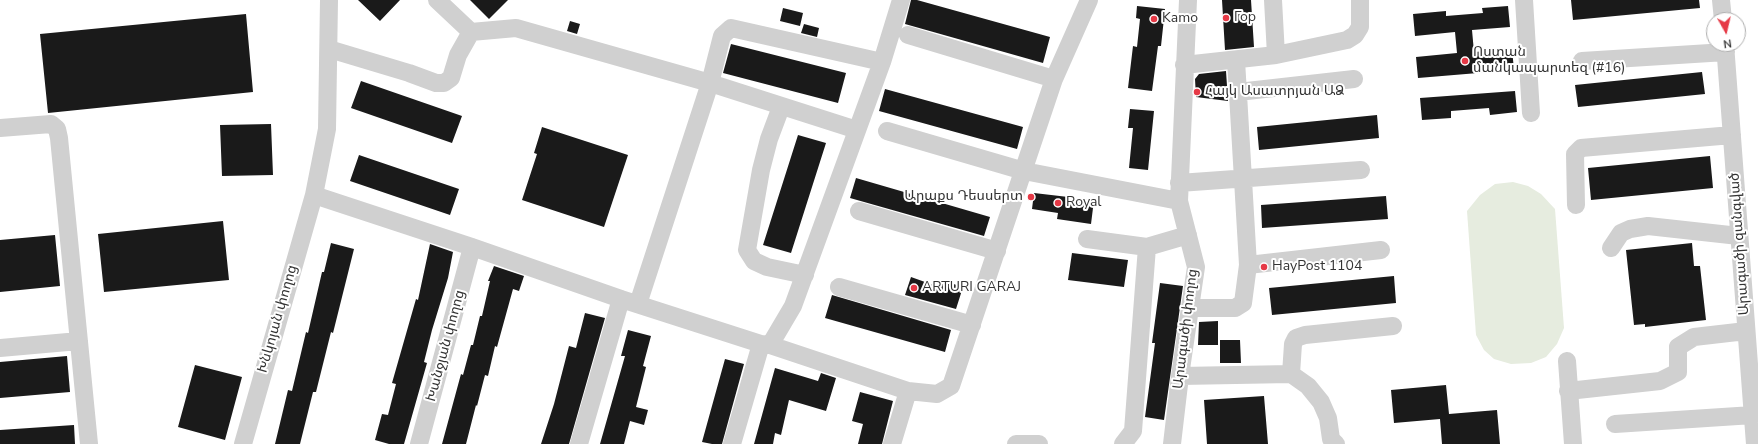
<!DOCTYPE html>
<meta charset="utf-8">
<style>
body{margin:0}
#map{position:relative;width:1758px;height:444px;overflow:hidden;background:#fff;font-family:"Nunito Sans",sans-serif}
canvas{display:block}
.north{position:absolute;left:1706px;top:12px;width:40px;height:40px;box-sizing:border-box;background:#fff;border:1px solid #adadad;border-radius:50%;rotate:172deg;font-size:11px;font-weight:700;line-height:16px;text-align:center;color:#333}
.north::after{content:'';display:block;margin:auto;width:14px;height:18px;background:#e63946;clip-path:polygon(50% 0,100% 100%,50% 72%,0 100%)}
</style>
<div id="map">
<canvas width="1758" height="444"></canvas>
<div class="north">N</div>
</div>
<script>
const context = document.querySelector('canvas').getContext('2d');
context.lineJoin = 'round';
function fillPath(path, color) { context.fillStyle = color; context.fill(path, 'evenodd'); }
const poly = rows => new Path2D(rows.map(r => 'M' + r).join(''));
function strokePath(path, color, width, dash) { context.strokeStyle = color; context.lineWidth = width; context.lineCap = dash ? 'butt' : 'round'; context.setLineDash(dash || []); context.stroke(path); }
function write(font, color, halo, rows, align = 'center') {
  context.font = font + ' "Nunito Sans","Noto Sans Armenian",sans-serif'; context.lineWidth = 4; context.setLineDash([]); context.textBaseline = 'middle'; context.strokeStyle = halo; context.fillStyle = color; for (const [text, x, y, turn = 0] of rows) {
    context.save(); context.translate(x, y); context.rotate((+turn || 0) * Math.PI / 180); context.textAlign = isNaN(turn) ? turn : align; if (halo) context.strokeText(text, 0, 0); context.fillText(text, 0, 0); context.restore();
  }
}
fillPath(poly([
 [1513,182,1528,186,1541,194,1555,209,1564,328,1557,344,1546,357,1531,363,1511,364,1494,359,1484,350,1476,335,1467,211,1480,195,1495,184]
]), '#e6ecdf');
fillPath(poly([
 [358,0,400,0,380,21],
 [470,0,508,0,489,19],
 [911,0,917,0,1050,37,1043,63,905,24],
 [1222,0,1251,0,1254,47,1225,50],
 [1571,0,1699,0,1700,8,1573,20],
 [1137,6,1165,9,1161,46,1158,46,1152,91,1128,88,1133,46,1137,47,1140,19,1136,18],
 [1508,6,1510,27,1472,30,1474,52,1512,49,1514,70,1418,78,1416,57,1457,53,1455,32,1415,36,1413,14,1446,11,1446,16,1483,13,1482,8],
 [783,8,803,13,800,26,780,21],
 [246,14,253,92,48,113,40,34],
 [570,21,580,24,577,34,567,31],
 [804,24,819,28,817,37,801,33],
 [731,44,846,73,838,103,723,73],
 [1226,71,1228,101,1196,97,1195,79,1199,74],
 [1702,72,1705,94,1578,107,1575,85],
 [361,81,462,116,452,143,351,108],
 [885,89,1023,127,1017,149,879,111],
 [1515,91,1517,112,1490,115,1489,108,1451,111,1451,118,1422,120,1420,98],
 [1130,109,1154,111,1148,170,1129,168,1133,128,1128,128],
 [1377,115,1379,138,1259,150,1257,127],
 [271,124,273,175,222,176,220,125],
 [542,127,628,155,604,227,522,200,537,154,534,153],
 [798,135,826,143,791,253,763,245],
 [359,155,459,189,450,215,350,181],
 [1710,156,1713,188,1591,200,1588,168],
 [856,178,990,217,984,236,850,198],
 [1034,193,1094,200,1091,224,1057,219,1058,213,1032,209],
 [1386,196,1388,219,1262,228,1261,205],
 [223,221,229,280,104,292,98,234],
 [55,235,60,286,0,292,0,240],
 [331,243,354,249,333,333,331,332,316,392,313,392,300,444,275,444,288,390,292,391,306,332,308,333,322,272,324,272],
 [1692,243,1694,266,1700,266,1706,320,1645,327,1645,324,1634,325,1626,250],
 [430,244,453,252,448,278,432,330,424,362,427,363,404,444,389,444,375,440,382,414,388,415,396,384,392,383,416,299,418,300],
 [1072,253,1128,260,1124,287,1068,280],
 [494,266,524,276,519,291,513,289,497,347,495,346,488,376,485,375,477,406,476,405,466,444,442,444,461,374,463,375,471,345,473,345,480,316,482,316,490,281,488,281],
 [1394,276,1396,303,1272,315,1269,288],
 [911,277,939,287,941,280,963,287,956,309,905,295],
 [1160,283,1183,286,1164,420,1145,417,1155,343,1152,343],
 [832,295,951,330,945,352,825,318],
 [585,313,605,318,569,444,541,444,554,404,569,346,576,348],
 [1218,321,1218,345,1198,345,1199,322],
 [628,330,651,336,643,366,646,367,636,407,648,410,644,425,630,421,624,444,600,444,625,356,621,356],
 [1220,340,1240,340,1241,363,1220,363],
 [67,356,70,392,0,398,0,362],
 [725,359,744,364,722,444,712,444,702,442],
 [195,365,242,377,225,440,178,427],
 [775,368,818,381,821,373,836,378,826,411,789,400,781,435,775,433,773,444,754,444],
 [1446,385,1449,414,1497,410,1500,444,1442,444,1440,419,1394,423,1391,390],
 [860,392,893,401,882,444,858,444,863,424,852,421],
 [1264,396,1268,444,1207,444,1204,400],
 [74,425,75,444,0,444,0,430]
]), '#1a1a1a');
strokePath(poly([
 [437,0,471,32,516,28,710,83,857,130],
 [1524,0,1531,113],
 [1721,0,1723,20],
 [908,35,1054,79],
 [1725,44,1755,444],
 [329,49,409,73,436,83,444,83,451,78,458,55,471,32],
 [1276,55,1347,40,1355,35,1360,27,1360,1],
 [1582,61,1726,52],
 [1184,65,1276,55,1273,0],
 [1238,92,1354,79],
 [781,107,769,139,761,170,747,250,754,261,767,267,805,275],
 [0,128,51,124,57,129,59,138,89,444],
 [887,131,1024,171,1179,201],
 [1179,183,1361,170],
 [314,195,472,247,621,299,761,344,770,345,908,391,937,394,951,386,1054,79,1089,0],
 [1576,205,1575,154,1581,148,1732,135],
 [859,211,997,251],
 [1087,239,1147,247,1188,235],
 [1611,248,1621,233,1630,229,1648,226,1739,236],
 [1248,265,1381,250],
 [839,287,972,325],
 [638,304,710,83,722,36,731,28,882,62],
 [1190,308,1235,308,1243,303,1248,265,1236,60],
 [770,345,793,306,882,62,901,0],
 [0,348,79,341],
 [1567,361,1573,444],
 [1291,374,1293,344,1296,338,1305,335,1393,326],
 [1180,376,1291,374,1308,386,1321,402,1328,418,1331,439,1336,444],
 [1568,391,1660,381,1678,372,1678,347,1694,337,1746,331],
 [1615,424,1753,415],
 [243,444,314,195,327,129,329,0],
 [419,444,472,247],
 [579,444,621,299],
 [732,444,761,344],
 [892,444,908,391],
 [1016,444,1039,444],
 [1123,444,1133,431,1147,247],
 [1172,444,1180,376,1196,267,1179,201,1188,0]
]), '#d0d0d0', 18);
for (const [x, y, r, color] of [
 [1226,18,4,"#e63946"],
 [1154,19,4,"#e63946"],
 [1465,61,4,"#e63946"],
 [1197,92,4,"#e63946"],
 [1031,197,4,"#e63946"],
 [1058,203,4,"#e63946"],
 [1264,267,4,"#e63946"],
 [914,288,4,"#e63946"]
]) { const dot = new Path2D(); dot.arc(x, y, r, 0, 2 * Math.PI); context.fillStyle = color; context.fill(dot); strokePath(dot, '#fff', 1.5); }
write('14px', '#333', '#fff', [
 ["Гор",1234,18],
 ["Kamo",1162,19],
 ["Ոստան",1473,53],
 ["մանկապարտեզ (#16)",1473,69],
 ["Հայկ Ասատրյան ԱՁ",1205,92],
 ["Արաքս Դեսսերտ",1023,197,"right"],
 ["Royal",1066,203],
 ["HayPost 1104",1272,267],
 ["ARTURI GARAJ",922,288]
], 'left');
write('14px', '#333', '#fff', [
 ["Արագածի զանգված",1740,244,-94],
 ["Խնկոյան փողոց",278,319,-74],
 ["Արագածի փողոց",1186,329,-83],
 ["Խանջյան փողոց",446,346,-75]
]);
</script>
